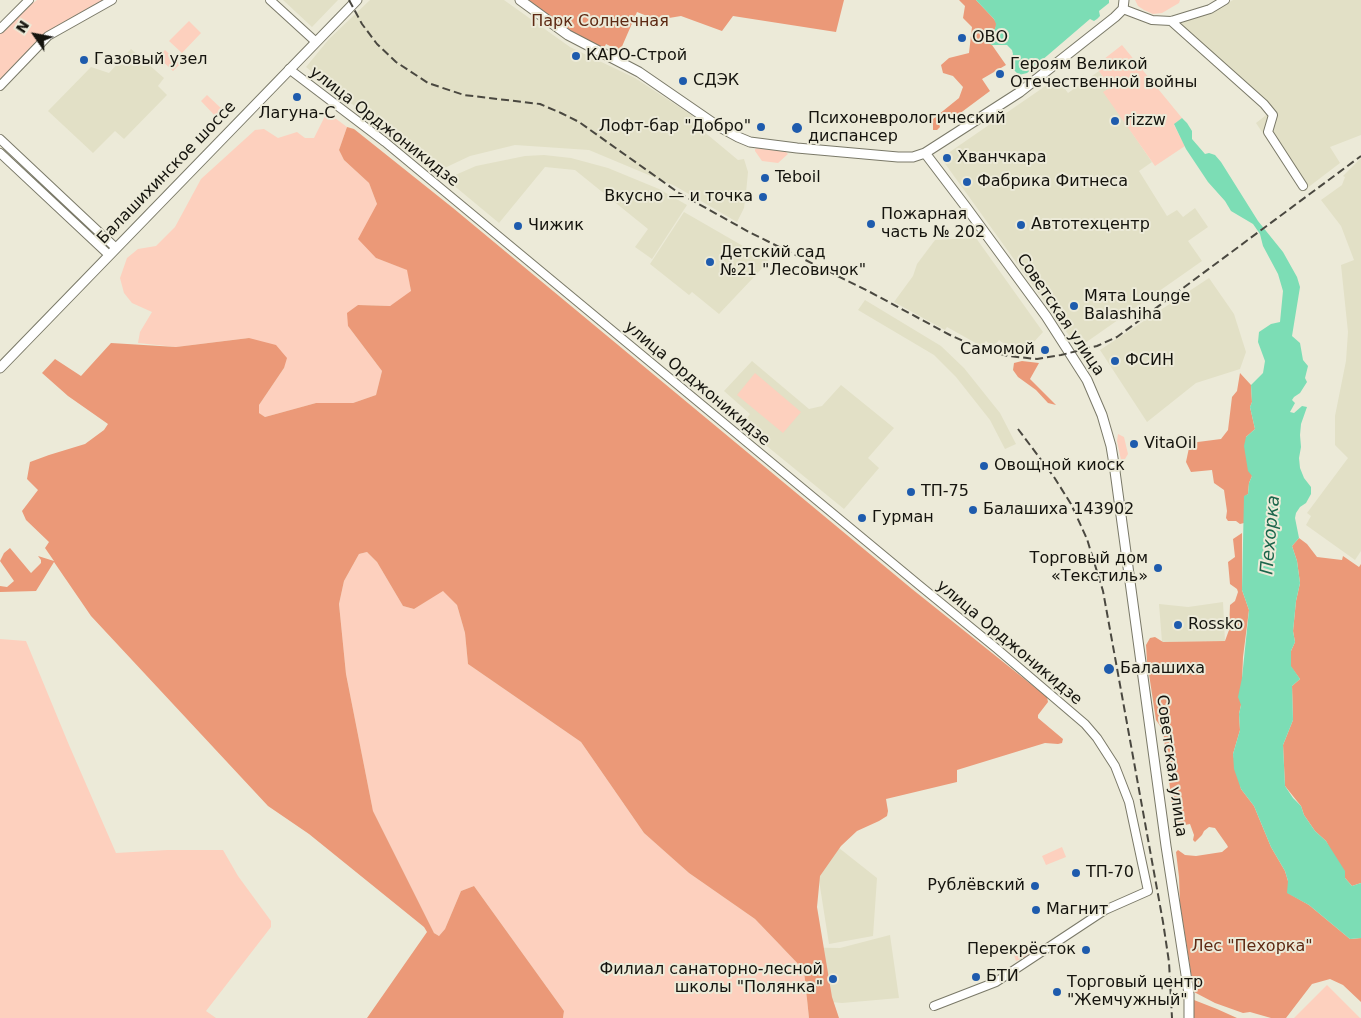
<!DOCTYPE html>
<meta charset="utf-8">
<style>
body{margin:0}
#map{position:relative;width:1361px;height:1018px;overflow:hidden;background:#ecead8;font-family:"DejaVu Sans",sans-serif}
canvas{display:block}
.north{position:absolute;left:10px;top:10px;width:50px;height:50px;-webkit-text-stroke:4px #ecead8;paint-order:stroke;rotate:303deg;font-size:14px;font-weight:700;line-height:20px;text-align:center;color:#15140e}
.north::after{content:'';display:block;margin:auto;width:18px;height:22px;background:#15140e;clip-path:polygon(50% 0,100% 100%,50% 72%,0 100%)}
</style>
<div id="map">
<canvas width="1361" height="1018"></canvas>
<div class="north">N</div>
</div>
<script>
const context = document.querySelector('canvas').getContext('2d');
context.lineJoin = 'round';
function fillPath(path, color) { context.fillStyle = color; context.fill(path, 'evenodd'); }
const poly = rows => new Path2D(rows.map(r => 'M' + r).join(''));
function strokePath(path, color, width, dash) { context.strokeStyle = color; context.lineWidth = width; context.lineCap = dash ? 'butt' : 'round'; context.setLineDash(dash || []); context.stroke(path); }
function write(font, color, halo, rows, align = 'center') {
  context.font = font + ' "DejaVu Sans",sans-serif'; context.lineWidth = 4; context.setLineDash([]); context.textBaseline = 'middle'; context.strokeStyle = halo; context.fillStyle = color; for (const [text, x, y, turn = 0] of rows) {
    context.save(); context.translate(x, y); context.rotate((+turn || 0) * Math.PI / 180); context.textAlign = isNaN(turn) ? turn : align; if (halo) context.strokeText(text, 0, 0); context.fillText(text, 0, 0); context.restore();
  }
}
fillPath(poly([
 [283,0,338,0,312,27],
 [370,0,504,0,570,47,635,78,693,116,690,120,738,160,744,159,748,172,746,193,744,208,737,222,675,186,589,150,515,145,470,156,436,172,306,67,329,39],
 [1233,0,1361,0,1361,135,1330,147,1340,163,1302,192,1256,123,1274,109,1177,24,1212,12],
 [131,49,164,78,158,86,167,95,124,139,115,131,93,153,48,111,91,67,109,73],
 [1099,71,1111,87,1104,92,1152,162,1139,171,1167,216,1177,210,1183,217,1195,208,1208,227,1188,241,1202,261,1078,348,941,158,1057,78,1068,93],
 [544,155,571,158,608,168,659,189,687,205,652,259,635,247,648,229,575,170,545,167,499,223,446,179,476,166,525,156],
 [1361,158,1361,551,1355,560,1306,525,1311,516,1307,513,1348,458,1335,445,1335,416,1346,361,1348,332,1341,265,1354,260,1341,226,1321,200,1342,185,1345,177,1343,176],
 [684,212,769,261,719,314,692,292,689,295,650,264],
 [976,238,1043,332,1021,356,999,340,993,347,986,341,981,346,947,327,945,330,894,302,913,276,917,264,935,240],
 [1209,278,1234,314,1246,352,1240,369,1196,383,1147,422,1100,350],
 [865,300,941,346,964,368,1000,413,1016,444,1005,449,990,420,956,377,934,355,858,310],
 [752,361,809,409,822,406,841,385,894,428,868,458,879,468,844,509,741,425,750,414,724,391],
 [1223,602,1225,641,1162,642,1159,604,1188,607],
 [839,848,877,878,873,936,829,944,818,874],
 [890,935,899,998,842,1003,767,996,776,947,840,948]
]), '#e2e0c6');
fillPath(poly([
 [37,0,106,0,45,34,0,82,0,33,16,16],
 [1135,0,1180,0,1179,3,1162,13,1153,14,1144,10,1138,6],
 [189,21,201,33,182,53,169,41],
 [1122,45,1182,118,1174,125,1185,146,1155,166,1103,92,1111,87,1095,66],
 [165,50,180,64,173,71,158,57],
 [207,95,224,111,217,118,201,101],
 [327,112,347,127,339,150,344,160,369,183,377,204,376,258,408,270,411,292,390,306,358,305,348,326,382,371,376,395,353,403,316,403,265,417,259,413,259,405,284,368,249,338,176,347,138,343,140,332,152,312,132,303,124,293,120,278,127,258,138,249,156,246,175,227,201,179,255,130,264,129,278,138,297,132,305,138,314,138],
 [757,148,786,152,788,154,778,163,762,161,755,151,755,149],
 [755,373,801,412,783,433,737,395],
 [1118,434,1124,437,1128,454,1125,459,1121,460,1117,441],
 [367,552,377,562,403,606,414,609,443,590,457,605,465,633,468,664,581,742,644,833,689,873,755,919,804,970,809,1018,563,1018,564,1011,474,886,461,891,445,929,439,936,434,933,373,811,346,674,339,604,344,581,359,554],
 [0,639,26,641,69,745,116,853,167,850,223,850,238,876,271,921,271,927,206,1011,216,1018,0,1018],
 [1062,847,1066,857,1046,865,1042,856],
 [1029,946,1032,954,1016,961,1013,952],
 [1327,985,1360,1018,1294,1018]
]), '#fdd0be');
fillPath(poly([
 [528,0,844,0,836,32,733,16,722,31,681,16,657,20,637,12,620,51,606,44,603,50,566,29],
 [959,0,976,0,994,19,997,24,995,29,988,34,988,42,992,45,1006,65,982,79,990,91,959,114,945,118,939,124,940,127,937,130,933,130,933,119,959,98,963,87,953,76,943,73,941,65,949,58,969,53,972,27,963,18,965,6],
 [347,127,354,129,453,208,912,589,1047,697,1048,702,1038,715,1038,718,1063,739,1062,743,1058,744,1045,743,957,770,957,782,886,799,888,811,887,816,879,821,857,831,841,846,820,876,817,907,832,997,839,1018,809,1018,804,970,755,919,689,873,644,833,581,742,468,664,465,633,457,605,443,591,414,609,403,606,377,562,367,552,359,554,344,581,339,604,346,674,373,811,434,933,439,936,445,929,461,891,474,886,564,1011,563,1018,367,1018,427,932,424,927,309,834,268,806,91,616,54,562,36,591,0,592,0,586,7,587,14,581,0,561,4,553,10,548,31,573,41,563,41,560,38,556,54,561,45,548,49,542,26,520,22,511,38,490,27,479,30,462,49,455,85,444,104,430,108,424,68,396,42,373,55,359,81,376,111,343,176,347,249,338,276,345,287,358,284,368,259,405,259,413,265,417,316,403,353,403,376,395,382,371,348,326,347,313,358,305,390,306,411,291,407,270,376,258,358,239,377,204,369,183,344,160,339,150],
 [1022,361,1039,363,1030,379,1056,405,1048,403,1036,390,1018,377,1013,370,1014,363],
 [1240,373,1251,385,1252,402,1250,407,1255,429,1246,437,1252,476,1249,483,1248,494,1244,497,1244,523,1240,524,1236,521,1228,521,1226,518,1227,511,1224,490,1214,483,1212,470,1191,472,1186,462,1190,443,1221,439,1228,430,1232,397,1237,391],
 [1242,533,1242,590,1249,610,1243,657,1241,705,1239,714,1240,730,1233,754,1241,789,1254,806,1271,847,1285,871,1288,881,1288,893,1309,905,1350,939,1361,938,1361,1002,1343,985,1330,979,1312,984,1286,1018,1271,1018,1250,1012,1243,1013,1215,1003,1194,992,1180,904,1179,877,1176,852,1178,850,1185,855,1196,856,1222,852,1228,847,1227,845,1215,828,1209,827,1204,831,1202,835,1195,842,1193,840,1194,835,1190,824,1180,826,1174,822,1163,730,1156,720,1147,661,1146,645,1150,638,1155,637,1163,642,1225,641,1229,630,1230,605,1235,601,1238,592,1237,589,1230,584,1228,562,1235,557,1233,539],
 [1299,538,1307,544,1317,557,1342,560,1343,556,1359,567,1361,564,1361,883,1352,886,1345,878,1326,841,1315,831,1304,815,1301,806,1285,786,1283,745,1293,720,1292,686,1300,679,1291,667,1291,651,1295,642,1293,631,1296,601,1300,583,1297,561,1292,546],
 [1194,1000,1217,1009,1237,1018,1194,1018]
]), '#eb9978');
fillPath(poly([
 [976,0,1109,0,1109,3,1099,11,1100,16,1097,19,1094,21,1090,19,1027,73,1019,75,1010,66,1010,61,1013,54,1012,50,1007,45,992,45,988,43,988,34,995,29,996,24,994,19],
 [1182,118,1187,123,1192,131,1192,139,1205,154,1209,153,1215,155,1221,162,1258,221,1283,252,1297,277,1300,287,1292,336,1300,343,1303,360,1308,366,1305,378,1307,382,1300,393,1294,397,1292,400,1295,403,1290,412,1294,413,1302,406,1307,407,1301,424,1300,435,1301,447,1299,458,1300,468,1304,478,1311,487,1311,494,1306,503,1300,507,1296,513,1295,518,1299,538,1292,546,1297,561,1300,583,1296,601,1293,631,1295,642,1291,651,1291,666,1300,679,1292,686,1293,720,1283,745,1285,786,1293,798,1301,806,1304,815,1315,831,1326,841,1345,871,1345,878,1352,886,1361,883,1361,938,1350,939,1309,905,1287,893,1288,881,1285,871,1271,847,1254,806,1241,789,1234,769,1233,754,1240,730,1239,714,1241,705,1238,697,1242,678,1249,610,1242,590,1244,496,1248,494,1249,483,1252,476,1248,471,1244,446,1246,437,1255,429,1250,407,1252,402,1251,385,1263,373,1265,361,1258,342,1259,332,1271,324,1280,322,1283,291,1278,274,1263,246,1260,234,1253,224,1231,211,1225,201,1208,182,1186,149,1174,124]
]), '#7cddb5');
const minor = poly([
 [270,0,316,42],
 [1123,9,1152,20,1171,21,1210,9,1225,0],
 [1171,21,1264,104,1273,115,1268,132,1303,186],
 [0,29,29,0],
 [289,69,385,142,919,585,996,648,1085,724,1097,738,1115,766,1129,802,1148,891,1105,910,996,982,934,1006],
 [0,86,48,36,112,0],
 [0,139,116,248],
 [0,153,109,255]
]);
const major = poly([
 [520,0,568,35,639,72,716,125,738,137,750,142,797,148,898,157,913,157,925,153,1020,92,1115,17,1123,9,1124,0],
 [925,153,966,207,1046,316,1087,380,1102,415,1111,446,1114,464,1166,846,1189,994,1189,1018],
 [0,368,357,0]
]);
strokePath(minor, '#7a7968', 10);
strokePath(major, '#7a7968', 11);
strokePath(minor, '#fff', 8);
strokePath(major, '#fff', 9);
strokePath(poly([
 [349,0,362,24,377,44,396,62,428,83,464,95,540,104,561,113,579,122,679,193,749,232,870,292,950,335,981,349,1008,356,1037,359,1061,355,1097,346,1117,337,1361,156],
 [1018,429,1054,477,1071,504,1087,539,1103,591,1163,922,1169,962,1172,1018]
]), '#4a4840', 2, [8, 4]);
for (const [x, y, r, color] of [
 [962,38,5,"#1e5bad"],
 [576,56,5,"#1e5bad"],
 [84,60,5,"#1e5bad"],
 [1000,74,5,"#1e5bad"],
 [683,81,5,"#1e5bad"],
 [297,97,5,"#1e5bad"],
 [1115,121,5,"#1e5bad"],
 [761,127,5,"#1e5bad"],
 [797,128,6,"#1e5bad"],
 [947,158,5,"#1e5bad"],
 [765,178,5,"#1e5bad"],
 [967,182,5,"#1e5bad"],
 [763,197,5,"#1e5bad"],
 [871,224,5,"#1e5bad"],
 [1021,225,5,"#1e5bad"],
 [518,226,5,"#1e5bad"],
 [710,262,5,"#1e5bad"],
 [1074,306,5,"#1e5bad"],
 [1045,350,5,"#1e5bad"],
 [1115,361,5,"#1e5bad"],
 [1134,444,5,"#1e5bad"],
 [984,466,5,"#1e5bad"],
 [911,492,5,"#1e5bad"],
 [973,510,5,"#1e5bad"],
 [862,518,5,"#1e5bad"],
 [1158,568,5,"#1e5bad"],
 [1178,625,5,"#1e5bad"],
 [1109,669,6,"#1e5bad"],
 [1076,873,5,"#1e5bad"],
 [1035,886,5,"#1e5bad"],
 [1036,910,5,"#1e5bad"],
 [1086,950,5,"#1e5bad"],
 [976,977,5,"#1e5bad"],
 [833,979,5,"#1e5bad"],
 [1057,992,5,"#1e5bad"]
]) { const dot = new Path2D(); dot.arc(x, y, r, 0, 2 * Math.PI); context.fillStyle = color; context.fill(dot); strokePath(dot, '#ecead8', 2); }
write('16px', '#5d2913', '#ecead8', [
 ["Парк Солнечная",600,22],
 ["Лес \"Пехорка\"",1252,947]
]);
write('16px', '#15140e', '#ecead8', [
 ["ОВО",972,38],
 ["КАРО-Строй",586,56],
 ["Газовый узел",94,60],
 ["Героям Великой",1010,65],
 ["Отечественной войны",1010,83],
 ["СДЭК",693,81],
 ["Лагуна-С",297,114,"center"],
 ["Психоневрологический",808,119],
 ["диспансер",808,137],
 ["rizzw",1125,121],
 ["Лофт-бар \"Добро\"",751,127,"right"],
 ["Хванчкара",957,158],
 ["Teboil",775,178],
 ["Фабрика Фитнеса",977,182],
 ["Вкусно — и точка",753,197,"right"],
 ["Пожарная",881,215],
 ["часть № 202",881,233],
 ["Автотехцентр",1031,225],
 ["Чижик",528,226],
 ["Детский сад",720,253],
 ["№21 \"Лесовичок\"",720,271],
 ["Мята Lounge",1084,297],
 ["Balashiha",1084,315],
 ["Самомой",1035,350,"right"],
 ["ФСИН",1125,361],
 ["VitaOil",1144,444],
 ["Овощной киоск",994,466],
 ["ТП-75",921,492],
 ["Балашиха 143902",983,510],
 ["Гурман",872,518],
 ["Торговый дом",1148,559,"right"],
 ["«Текстиль»",1148,577,"right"],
 ["Rossko",1188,625],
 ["Балашиха",1120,669],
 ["ТП-70",1086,873],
 ["Рублёвский",1025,886,"right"],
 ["Магнит",1046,910],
 ["Перекрёсток",1076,950,"right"],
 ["Филиал санаторно-лесной",823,970,"right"],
 ["школы \"Полянка\"",823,988,"right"],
 ["БТИ",986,977],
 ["Торговый центр",1067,983],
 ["\"Жемчужный\"",1067,1001]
], 'left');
write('16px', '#15140e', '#ecead8', [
 ["улица Орджоникидзе",384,127,38],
 ["Балашихинское шоссе",167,173,-46],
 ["Советская улица",1060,315,56],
 ["улица Орджоникидзе",697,384,40],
 ["улица Орджоникидзе",1009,643,40],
 ["Советская улица",1171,766,82]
]);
write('italic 18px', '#1b654b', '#ecead8', [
 ["Пехорка",1271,535,-85]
]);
</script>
